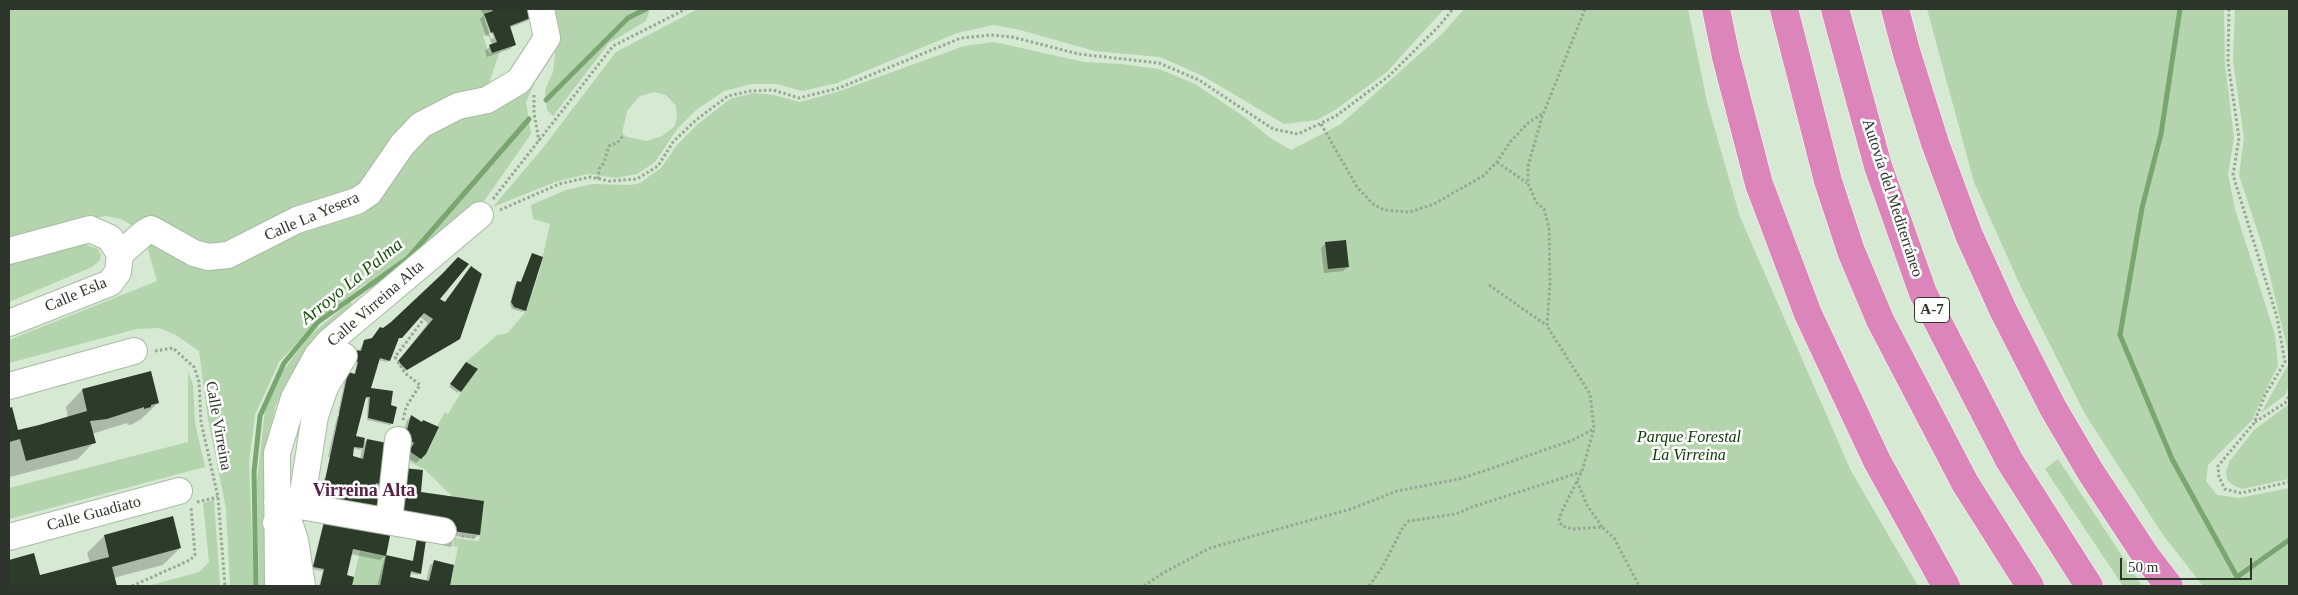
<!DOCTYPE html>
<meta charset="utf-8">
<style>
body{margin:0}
#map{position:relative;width:2298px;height:595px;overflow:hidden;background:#d6e9d2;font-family:Georgia,serif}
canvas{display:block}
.frame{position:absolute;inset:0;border:10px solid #2e352c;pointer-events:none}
.scale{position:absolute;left:2120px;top:558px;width:132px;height:22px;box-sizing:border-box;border:2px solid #2e352c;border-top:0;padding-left:6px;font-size:15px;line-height:18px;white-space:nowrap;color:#2e352c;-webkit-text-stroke:4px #fff;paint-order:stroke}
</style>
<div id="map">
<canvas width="2298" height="595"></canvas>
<div class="frame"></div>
<div class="scale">50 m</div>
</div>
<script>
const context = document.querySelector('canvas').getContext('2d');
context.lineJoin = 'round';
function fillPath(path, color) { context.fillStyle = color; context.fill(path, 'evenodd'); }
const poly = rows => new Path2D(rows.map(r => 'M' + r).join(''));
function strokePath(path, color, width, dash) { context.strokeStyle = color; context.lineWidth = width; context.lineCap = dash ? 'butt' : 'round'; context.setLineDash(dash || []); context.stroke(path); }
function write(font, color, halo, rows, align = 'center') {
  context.font = font + ' Georgia,serif'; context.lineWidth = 5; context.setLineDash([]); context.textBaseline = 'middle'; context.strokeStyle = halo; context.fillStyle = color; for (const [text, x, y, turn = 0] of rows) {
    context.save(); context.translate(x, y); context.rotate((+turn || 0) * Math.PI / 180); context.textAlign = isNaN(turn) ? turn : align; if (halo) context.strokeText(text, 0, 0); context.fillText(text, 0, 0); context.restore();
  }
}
fillPath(poly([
 [9,9,491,9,493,11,484,14,491,33,483,36,489,54,500,51,485,95,453,102,361,191,210,251,145,223,133,226,121,219,106,216,70,223,9,239],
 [547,9,650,9,646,21,609,43,553,116,547,110,545,90,553,72,557,38],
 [698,9,1444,9,1387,72,1335,110,1317,120,1284,124,1203,76,1160,57,1095,51,1020,30,994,25,957,33,837,83,802,91,777,84,752,84,724,91,696,110,677,129,655,162,637,174,615,178,588,174,555,182,493,207,542,149,616,52],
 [654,92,666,95,676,106,677,117,675,126,662,136,647,141,627,137,622,133,627,111,640,96],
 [1464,9,1688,9,1707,102,1740,217,1851,471,1918,586,450,586,458,547,453,546,455,538,479,541,484,501,453,497,424,469,404,459,409,451,421,459,426,454,439,428,437,426,445,412,448,414,461,392,478,370,466,362,497,335,508,333,526,311,539,273,550,224,533,219,531,205,566,190,592,184,631,185,640,183,661,168,677,145,698,124,730,99,753,93,774,95,800,102,840,91,964,46,994,42,1084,62,1121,64,1159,69,1195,84,1246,118,1269,137,1291,150,1341,124,1443,33],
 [1927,9,2224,9,2225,64,2234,138,2228,174,2235,209,2275,335,2278,365,2252,420,2208,465,2206,481,2217,495,2239,498,2289,488,2289,586,2203,586,2163,535,2085,414,2020,285,1974,182],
 [2235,9,2289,9,2289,356,2264,251,2239,175,2244,138,2233,61],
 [545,60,526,102,531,134,475,214,373,289,365,284,321,318,279,362,255,415,249,463,254,586,230,586,226,508,208,419,199,351,176,335,159,328,137,329,9,363,9,340,157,281,144,236,184,257,329,217,408,147],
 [84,244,98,249,101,255,100,260,92,267,9,302,9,262],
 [350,302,352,304,334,328,316,338,290,376,276,405,267,440,267,585,259,586,257,481,265,409,282,372,310,335],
 [2289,363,2289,388,2285,395,2261,413],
 [188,371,193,385,195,423,205,467,9,519,9,488,188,442],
 [2289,404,2289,479,2242,489,2233,485,2227,480,2226,472,2229,462,2254,430],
 [2058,459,2142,586,2123,586,2045,469],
 [214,500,220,585,148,586,199,572,209,562,203,503],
 [360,551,386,556,380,586,352,586]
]), '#b3d4ac');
fillPath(poly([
 [480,9,529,9,532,17,527,21,509,28,515,44,510,49,487,57,485,51,492,45,489,36,486,36,480,19,484,15],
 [484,17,486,17,494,38,491,39],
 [1326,243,1348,267,1343,271,1324,273,1321,248],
 [531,256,525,310,523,312,512,309,510,304,515,284,520,283],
 [470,269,457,341,405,371,397,363,428,323,419,316,393,321,438,299,444,303],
 [403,334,397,339,389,360,387,362,379,360,370,389,390,406,392,423,390,425,367,420,368,399,364,398,355,437,362,445,367,440,384,487,374,485,318,503,324,479,326,476,330,457,328,457,337,417,340,414,338,413,346,375,354,375,357,363,352,362,365,341],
 [362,447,360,460,351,455,353,448,360,450],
 [465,366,477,370,458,393,449,387],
 [82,390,158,403,141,419,133,424,128,425,127,423,92,434,94,442,78,459,10,477,9,409,11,409,17,431,68,418,66,407],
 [412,416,425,454,416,463,405,456,401,441,407,420],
 [420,491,479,535,474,539,449,535],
 [172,518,180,548,163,565,113,578,116,586,9,586,9,561,33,555,39,577,90,563,87,553,104,536],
 [324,521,385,556,380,560,350,554,345,576,353,578,351,586,319,586,323,571,312,569],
 [440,538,453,539,452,546,450,547,438,544],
 [418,539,419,573,418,575,410,573,409,578,426,582,430,565,435,561,453,566,448,586,377,586,385,556,412,562]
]), '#0003');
strokePath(poly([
 [2180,9,2161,134,2142,208,2120,335,2172,459,2237,577,2289,540],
 [546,100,628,18,646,9],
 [256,586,254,472,260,416,284,363,318,322,408,258,529,119]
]), '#79a670', 5);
fillPath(poly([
 [491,9,531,9,533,17,510,26,516,45,492,53,489,45,497,42,493,32,491,33,484,14,493,11],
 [1346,240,1349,267,1328,269,1325,242],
 [532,253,543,257,526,311,514,307,511,302,517,281,521,282],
 [458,257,469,264,440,299,445,302,471,266,482,274,460,339,407,370,398,361,433,319,424,313,402,338,399,338,390,361,380,358,371,388,393,391,391,405,397,407,393,424,368,418,370,397,366,397,356,436,365,438,363,448,354,447,353,456,363,459,367,439,392,444,387,486,376,483,375,489,386,491,383,511,321,499,348,372,355,374,358,362,353,360,356,350,361,351,364,340,372,338,380,327,383,328,391,322,442,274],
 [466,362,478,369,461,392,450,384],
 [151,371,159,403,151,405,151,407,144,409,144,407,107,419,90,421,96,443,26,461,20,439,9,442,9,408,12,407,18,430,39,425,87,411,82,389],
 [411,415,422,422,423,420,439,427,426,454,421,459,409,451,414,443,405,437],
 [403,468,423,470,421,492,484,501,480,535,453,531,399,516],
 [173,516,181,548,112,567,117,586,9,586,9,560,34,553,40,575,109,557,104,535],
 [325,518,391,531,386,556,353,549,347,575,354,577,352,586,320,586,324,569,313,567],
 [417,538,426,540,421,574,411,571,410,577,429,581,434,560,454,565,450,586,380,586,386,555,413,561]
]), '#2d3c2a');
const minor = poly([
 [9,251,90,229,110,238,120,254,118,272,110,283,9,323],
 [120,254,144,233,151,229,194,253,208,257,228,255,297,220,357,201,369,193,402,145,421,125,458,106,487,100,519,81,547,38,541,9],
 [9,386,134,351],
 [277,502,443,531],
 [301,505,315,416,325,387,344,356],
 [389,521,398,440],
 [276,523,290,525,295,540,302,586],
 [9,537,179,491],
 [278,586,277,453,294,398,317,356,329,342,480,215]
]);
const highway = poly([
 [1716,9,1726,57,1759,184,1808,314,1877,461,1946,586],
 [1784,9,1828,181,1851,251,1880,320,1965,483,2030,586],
 [1835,9,1878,166,1923,293,2009,460,2089,586],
 [1895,9,1907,54,1935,143,1969,235,2003,310,2053,408,2090,471,2146,556,2169,586]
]);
strokePath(minor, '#a9bba5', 28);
strokePath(highway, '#fff', 29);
strokePath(poly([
 [1585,9,1542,117,1528,166,1528,183,1536,202,1544,209,1549,228,1550,283,1547,326,1590,394,1594,429,1582,471,1562,511,1559,520,1562,526,1573,529,1602,527,1614,538,1639,586],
 [2229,9,2228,62,2239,138,2233,175,2277,317,2285,362,2265,395,2254,423,2218,466,2219,477,2225,489,2241,493,2289,482],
 [534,95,534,113,539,141],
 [1321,124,1357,187,1373,204,1384,210,1410,212,1434,204,1483,176,1497,162,1510,142,1528,123,1543,113],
 [1497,162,1527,183],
 [598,179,599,169,604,163,609,146,617,143,623,136],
 [493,199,613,46,686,9],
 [500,210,559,184,590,177,609,181,637,179,658,166,673,142,696,120,728,96,750,91,773,90,799,98,839,88,961,38,991,35,1012,37,1079,54,1159,63,1199,80,1273,129,1298,134,1336,116,1389,76,1439,26,1453,9],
 [1489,285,1546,325],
 [155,351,173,348,194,367,199,382,201,422,218,497,225,586],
 [403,420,406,407,420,385,405,373,395,357,423,320],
 [2255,422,2285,403,2289,396],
 [1577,481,1587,505,1602,527],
 [197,502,218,497],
 [462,536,474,537],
 [132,586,190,560,195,555,191,507],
 [1144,586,1163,573,1210,548,1351,509,1397,491,1459,479,1487,470,1573,440,1594,429],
 [1369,586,1383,566,1403,527,1409,521,1456,514,1472,507,1581,472]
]), '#98a695', 3, [2.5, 2.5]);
strokePath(minor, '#fff', 26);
strokePath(highway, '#dc85ba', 28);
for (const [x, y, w] of [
 [1932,310,35]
]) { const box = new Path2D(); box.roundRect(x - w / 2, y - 12.5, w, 25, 4); context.fillStyle = '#fff'; context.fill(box); strokePath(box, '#2e352c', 1); }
write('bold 15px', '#2e352c', null, [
 ["A-7",1932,310]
]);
write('16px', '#2e352c', '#fff', [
 ["Autovía del Mediterráneo",1892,198,72],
 ["Calle La Yesera",312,217,-23],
 ["Calle Esla",76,295,-23],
 ["Calle Virreina Alta",376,304,-41],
 ["Calle Virreina",218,426,80],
 ["Calle Guadiato",94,514,-15]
]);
write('italic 16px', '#083800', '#fff', [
 ["Parque Forestal",1689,438],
 ["La Virreina",1689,456]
]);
write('italic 18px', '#0f4f00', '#fff', [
 ["Arroyo La Palma",352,282,-39]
]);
write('bold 18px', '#5b2047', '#fff', [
 ["Virreina Alta",364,491]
]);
</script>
